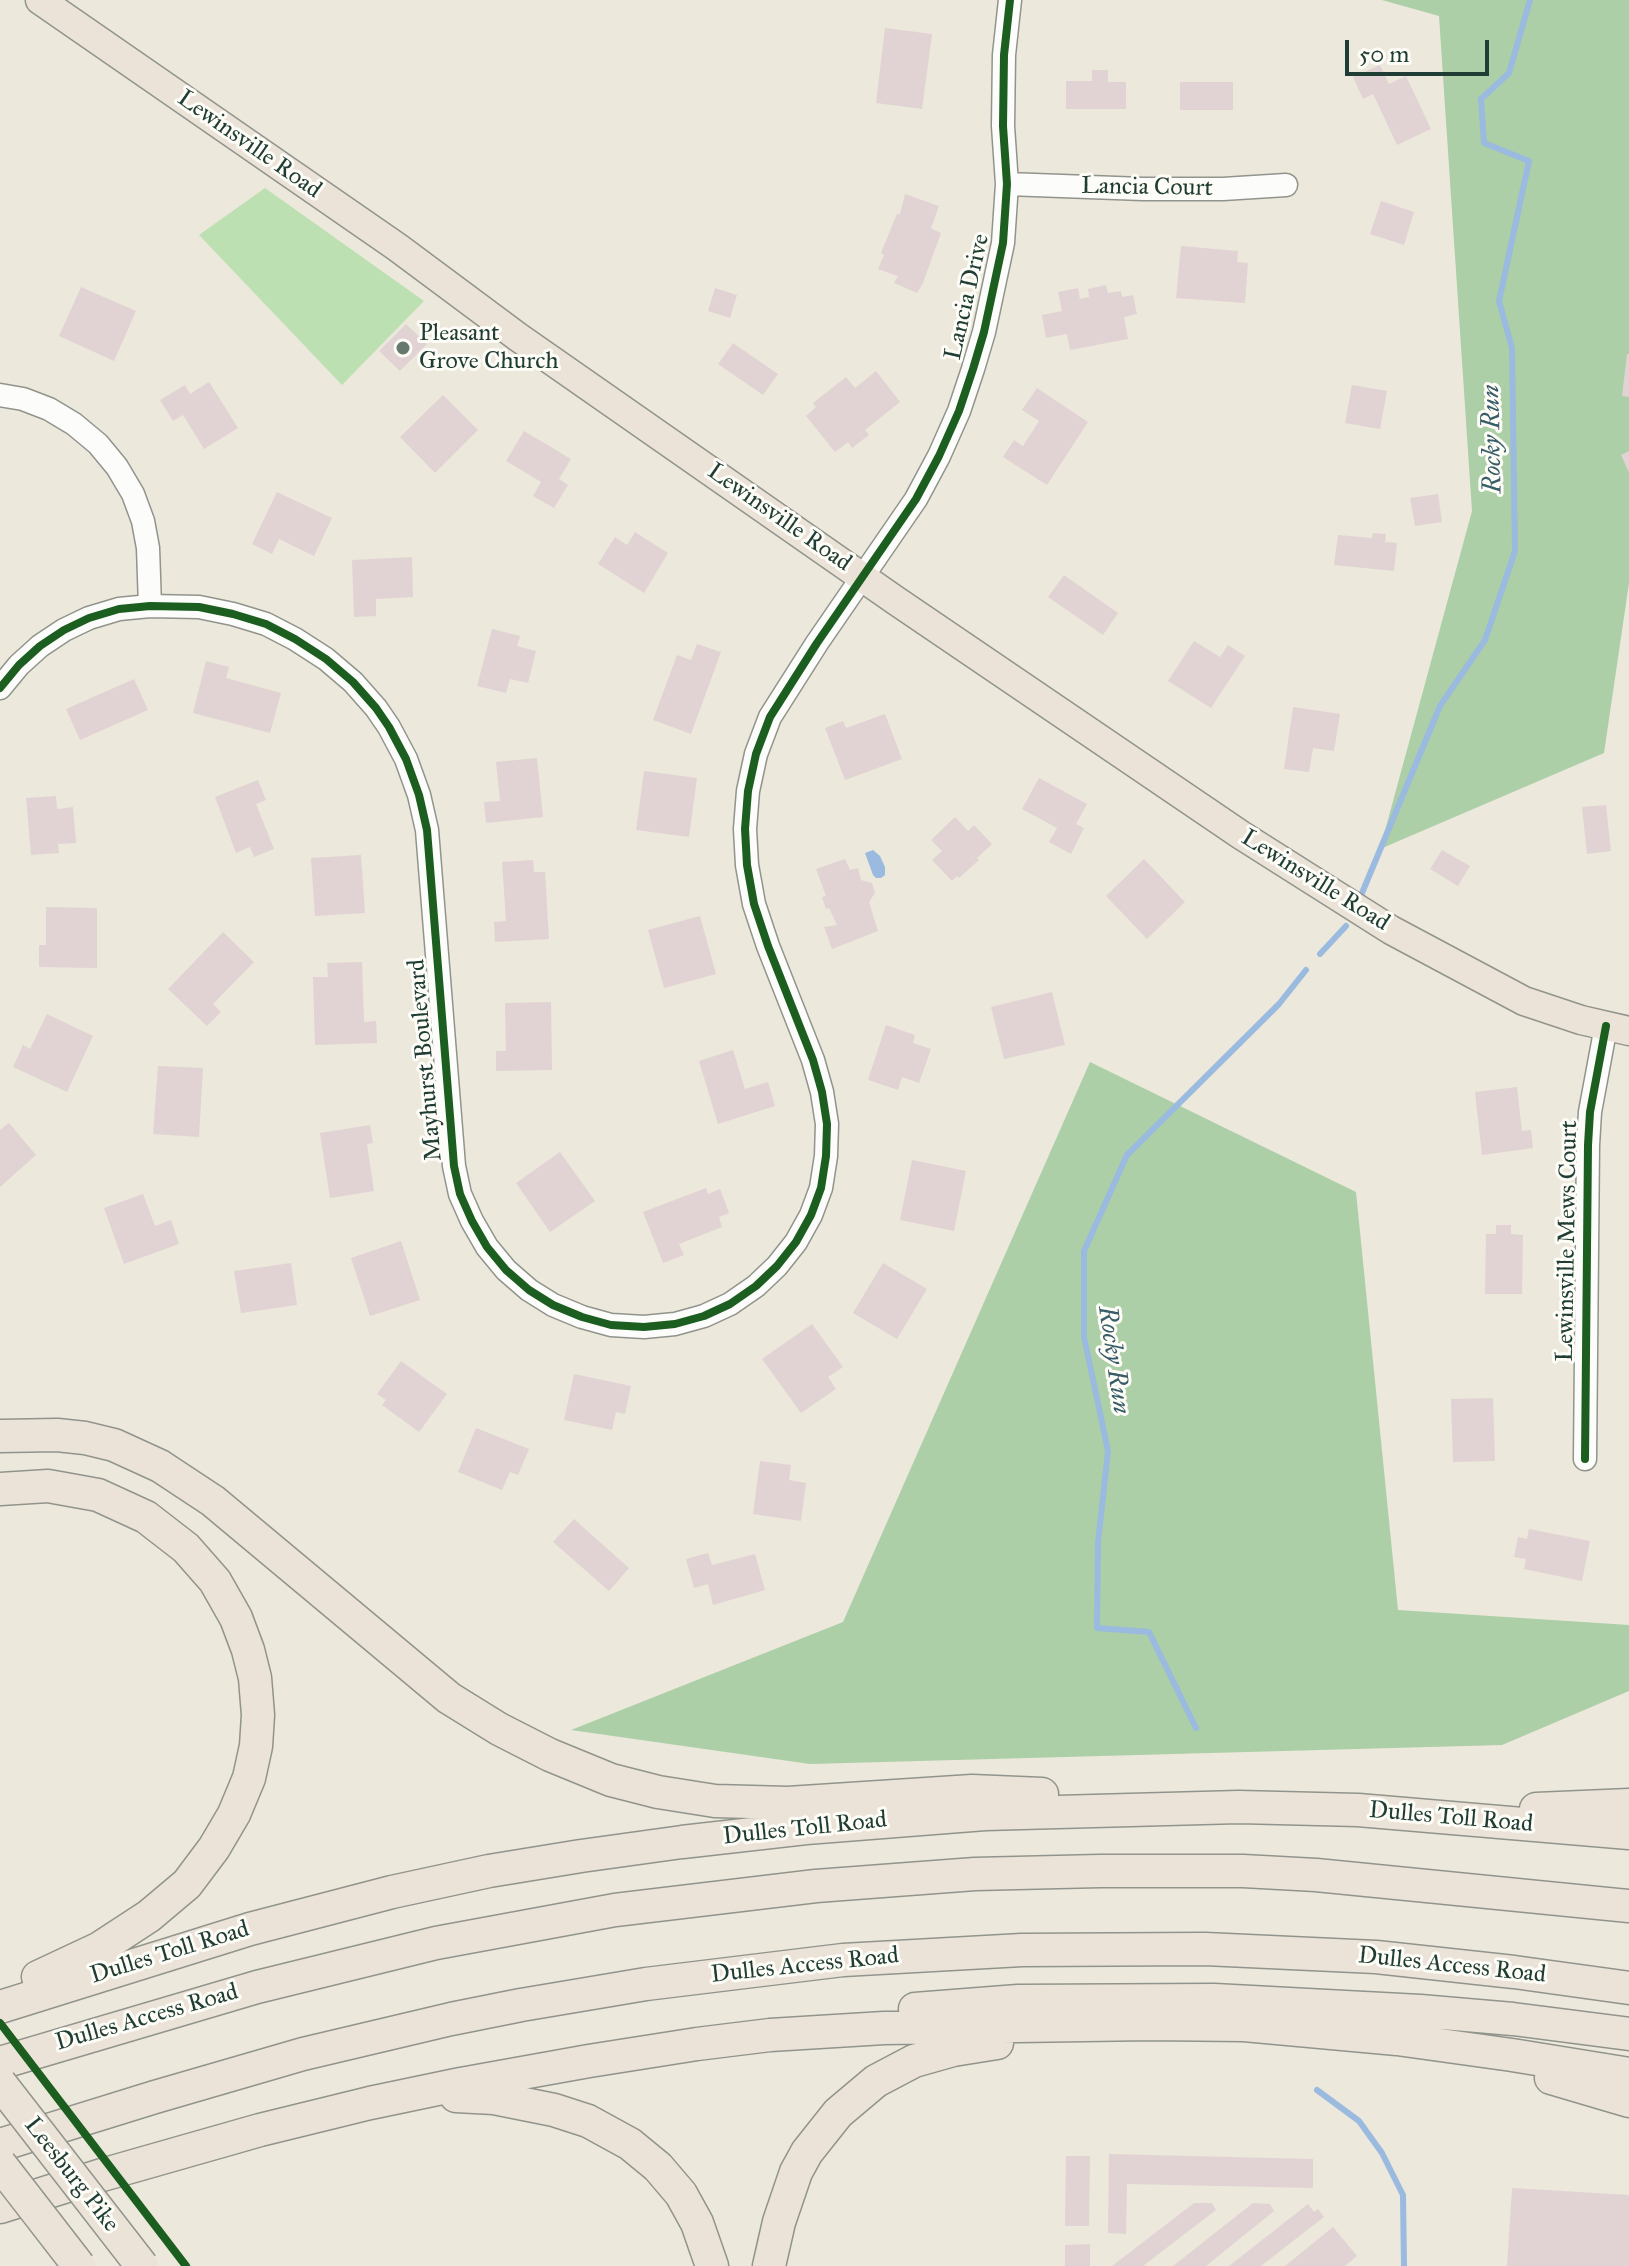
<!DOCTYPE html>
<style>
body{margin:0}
#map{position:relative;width:1629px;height:2266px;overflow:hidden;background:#ece8db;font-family:"IM FELL Great Primer",serif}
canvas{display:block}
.scale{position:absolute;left:1345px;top:40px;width:144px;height:36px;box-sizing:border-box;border:4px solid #1f3d34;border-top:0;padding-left:10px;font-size:24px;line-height:28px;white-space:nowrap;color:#1f3d34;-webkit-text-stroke:6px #fdfcf7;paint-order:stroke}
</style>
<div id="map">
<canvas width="1629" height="2266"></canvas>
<div class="scale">50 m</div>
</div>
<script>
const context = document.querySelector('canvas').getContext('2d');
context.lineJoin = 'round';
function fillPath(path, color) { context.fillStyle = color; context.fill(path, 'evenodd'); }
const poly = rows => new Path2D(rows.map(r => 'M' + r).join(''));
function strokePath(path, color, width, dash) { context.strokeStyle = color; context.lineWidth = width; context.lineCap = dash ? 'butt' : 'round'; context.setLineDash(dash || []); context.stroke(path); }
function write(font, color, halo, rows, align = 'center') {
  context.font = font + ' "IM FELL Great Primer",serif'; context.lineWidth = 6; context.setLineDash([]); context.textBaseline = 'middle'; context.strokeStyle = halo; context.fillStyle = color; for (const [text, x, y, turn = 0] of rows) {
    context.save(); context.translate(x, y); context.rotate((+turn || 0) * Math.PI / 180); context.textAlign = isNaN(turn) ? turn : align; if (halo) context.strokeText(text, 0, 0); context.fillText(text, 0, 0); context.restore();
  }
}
fillPath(poly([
 [265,188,424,301,342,385,199,235]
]), '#bde0b3');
fillPath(poly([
 [1382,0,1629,0,1629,583,1604,753,1380,849,1472,511,1439,16],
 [1090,1062,1356,1192,1398,1610,1629,1625,1629,1691,1502,1745,810,1764,571,1730,843,1622]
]), '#accfa7');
fillPath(poly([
 [873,850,880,856,885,867,885,875,881,878,876,878,873,875,865,853]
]), '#9abadf');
strokePath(poly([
 [1362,893,1440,706,1485,640,1515,551,1512,348,1499,301,1529,161,1484,143,1481,99,1509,73,1530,0],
 [1320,954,1346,926],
 [1196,1728,1149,1632,1097,1628,1098,1543,1108,1451,1084,1337,1084,1251,1127,1155,1279,1004,1306,970],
 [1317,2090,1359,2121,1382,2153,1403,2195,1404,2266]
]), '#9abadf', 6);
fillPath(poly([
 [885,28,932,34,922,109,876,103],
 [1380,65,1389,84,1406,76,1431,129,1397,145,1373,94,1363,99,1353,77],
 [1092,70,1108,70,1108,82,1126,82,1126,109,1066,109,1066,81,1092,81],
 [1180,82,1233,82,1233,110,1180,110],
 [905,194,939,206,931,228,941,233,923,283,917,293,894,283,898,276,878,269,884,255,881,253,894,221,897,214,900,214],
 [1381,201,1414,212,1404,245,1370,234],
 [1181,246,1238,251,1237,262,1248,263,1245,303,1176,298],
 [1106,285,1108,293,1121,291,1122,297,1133,295,1137,314,1124,317,1128,339,1070,350,1067,334,1046,338,1042,315,1062,311,1058,292,1078,288,1080,299,1089,297,1088,289],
 [81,287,136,311,114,361,59,336],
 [715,288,737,295,730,318,708,311],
 [406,324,427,344,400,371,379,351],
 [733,343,778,374,763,395,718,364],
 [1627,354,1629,354,1629,397,1622,396],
 [876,371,900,402,865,430,869,435,852,448,848,442,835,452,806,416,816,407,813,403,846,377,855,388],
 [209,382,238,428,204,449,183,415,173,421,160,400,185,385,190,394],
 [1352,385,1387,391,1380,429,1345,423],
 [1037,388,1088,422,1047,485,1003,457,1014,440,1023,446,1039,421,1022,410],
 [443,395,478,430,435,473,400,437],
 [524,431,571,459,559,479,568,485,554,508,533,496,541,482,506,461],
 [1629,451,1629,473,1621,455],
 [277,492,332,518,314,556,279,539,272,554,252,544],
 [1438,494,1442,522,1415,526,1410,498],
 [635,532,668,553,644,593,598,564,615,537,627,545],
 [1373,533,1386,534,1385,542,1397,543,1394,571,1334,565,1338,535,1372,538],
 [412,557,413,597,376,599,376,616,354,617,352,560],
 [1064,575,1118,613,1103,635,1048,597],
 [492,629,520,636,517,646,536,651,528,683,510,679,506,693,477,686],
 [1194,641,1220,657,1228,645,1245,656,1211,708,1168,681],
 [697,644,721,652,691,734,653,720,677,655,691,660],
 [206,661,229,667,226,678,281,693,270,733,193,713],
 [134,679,148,710,80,740,66,709],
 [1293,707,1340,714,1334,751,1313,748,1309,772,1284,769],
 [885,714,902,759,845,780,825,728,843,721,846,728],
 [537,758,543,817,486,823,484,802,500,801,496,762],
 [644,771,697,778,689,837,636,830],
 [1039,778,1087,804,1076,824,1084,828,1071,854,1049,842,1057,828,1022,809],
 [258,780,266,800,256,804,274,849,254,857,250,847,236,853,215,797],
 [56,796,57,809,73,807,76,843,58,844,59,853,31,855,26,798],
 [1606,805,1611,851,1587,854,1582,807],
 [955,817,968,831,974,825,992,844,977,858,979,860,959,878,957,876,952,881,932,860,942,851,931,840],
 [1442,850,1470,866,1458,886,1430,869],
 [361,855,365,913,315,916,311,858],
 [845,859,850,870,858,868,861,880,872,883,875,893,869,902,878,931,832,949,824,927,837,925,829,908,826,909,822,897,826,896,816,869],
 [1144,859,1185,902,1147,939,1106,896],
 [533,860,534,872,545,872,549,939,495,942,494,922,506,921,502,862],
 [46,907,97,908,97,968,39,967,39,945,46,945],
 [700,916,716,974,664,988,648,930],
 [223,932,254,962,213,1004,221,1012,207,1026,168,989],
 [362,962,364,1022,376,1021,377,1043,315,1045,313,977,328,977,327,963],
 [1052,992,1065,1045,1004,1059,991,1007],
 [551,1002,552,1070,496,1071,496,1051,506,1051,505,1003],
 [47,1014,93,1036,67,1092,13,1067,23,1045,30,1049],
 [886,1025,915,1035,913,1043,931,1049,919,1083,902,1077,898,1090,868,1080],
 [733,1050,745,1089,768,1082,775,1106,718,1124,699,1061],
 [158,1066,203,1068,199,1137,153,1134],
 [1517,1087,1522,1131,1531,1130,1533,1148,1482,1155,1475,1092],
 [9,1123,36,1155,0,1187,0,1130],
 [370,1125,373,1143,367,1144,374,1191,330,1198,320,1133],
 [560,1152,595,1201,550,1232,516,1183],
 [912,1160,966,1171,954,1231,900,1220],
 [706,1188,708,1194,720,1189,729,1213,719,1217,722,1227,679,1244,684,1255,663,1263,643,1212],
 [143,1194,155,1226,171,1220,179,1244,124,1264,104,1208],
 [1496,1225,1511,1225,1511,1234,1523,1235,1522,1294,1485,1294,1486,1234,1496,1234],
 [401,1241,420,1300,370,1316,351,1258],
 [291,1263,297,1305,241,1313,234,1271],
 [883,1263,927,1289,897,1339,853,1313],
 [812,1324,843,1367,828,1377,836,1389,801,1413,762,1359],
 [401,1361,447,1394,419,1432,382,1405,386,1400,377,1394],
 [574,1374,631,1386,625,1414,616,1412,612,1430,564,1420],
 [1493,1398,1495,1461,1453,1462,1451,1399],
 [476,1428,529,1449,518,1475,510,1472,502,1490,458,1472],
 [760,1461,791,1465,789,1480,806,1483,801,1521,753,1514],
 [574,1519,629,1568,609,1591,553,1542],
 [1529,1529,1590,1541,1582,1581,1524,1569,1526,1559,1514,1557,1518,1537,1527,1539],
 [708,1553,712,1565,755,1554,765,1590,713,1605,708,1584,694,1588,686,1559],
 [1109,2154,1313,2159,1313,2188,1127,2184,1126,2234,1108,2233],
 [1066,2156,1090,2156,1089,2226,1065,2226],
 [1512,2188,1629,2195,1629,2266,1507,2266],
 [1194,2203,1212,2203,1216,2210,1143,2266,1112,2266],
 [1253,2203,1270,2204,1274,2211,1206,2266,1173,2266],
 [1308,2204,1314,2212,1318,2209,1324,2217,1261,2266,1229,2266],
 [1333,2227,1357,2256,1345,2266,1285,2266],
 [1090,2244,1090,2266,1065,2266,1065,2245]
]), '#e1d3d3');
const minor = poly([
 [1007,184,1143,189,1223,189,1286,185],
 [0,395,23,399,49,409,74,424,98,444,117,467,133,494,143,521,148,548,150,606],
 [0,688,19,665,40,646,64,630,89,618,119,609,150,606,199,607,233,614,266,624,295,639,326,659,353,682,376,708,389,727,406,759,419,795,427,830,454,1166,460,1194,472,1221,487,1247,506,1270,529,1290,553,1305,582,1317,611,1325,644,1327,675,1324,704,1316,730,1304,756,1286,777,1266,796,1242,811,1215,821,1188,826,1156,827,1124,822,1092,813,1060,768,946,754,904,747,865,745,829,748,791,756,754,770,717,817,643,916,499,939,456,959,411,973,369,984,332,1003,243,1007,184,1003,126,1004,55,1010,0],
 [1585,1459,1588,1145,1590,1112,1606,1026]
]);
const major = poly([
 [40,0,397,247,518,337,895,600,1241,835,1391,930,1524,1001,1581,1020,1629,1031]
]);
const highway = poly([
 [0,1436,57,1435,85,1438,114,1445,160,1466,213,1501,449,1698,499,1729,550,1755,611,1780,658,1792,715,1801,788,1803,972,1791,1042,1794],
 [0,1489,48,1486,98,1495,146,1517,186,1548,215,1581,236,1618,248,1650,255,1678,258,1715,256,1746,249,1778,234,1814,214,1848,187,1884,149,1916,100,1948,38,1977],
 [1536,1809,1629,1805],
 [0,2007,250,1929,392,1892,489,1871,581,1856,682,1842,806,1828,985,1814,1239,1807,1358,1810,1629,1833],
 [915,2009,1018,2001,1214,2000,1420,2011,1513,2019,1629,2034],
 [0,2063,257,1987,436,1943,615,1910,816,1886,975,1874,1100,1871,1243,1871,1316,1875,1629,1906],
 [1551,2078,1629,2101],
 [456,2096,494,2098,554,2110,588,2121,630,2144,658,2167,681,2194,697,2223,712,2266],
 [0,2145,155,2097,303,2054,451,2019,521,2005,646,1984,843,1960,1022,1950,1205,1949,1376,1957,1514,1972,1629,1988],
 [0,2207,102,2175,260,2130,370,2103,461,2084,589,2061,697,2044,770,2035,884,2028,1150,2024,1244,2025,1397,2039,1512,2055,1629,2074],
 [769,2266,779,2222,796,2172,807,2152,838,2113,876,2081,914,2061,953,2050,997,2043]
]);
strokePath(minor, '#91948c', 25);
strokePath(major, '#91948c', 31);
strokePath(highway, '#91948c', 35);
strokePath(minor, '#fcfcfa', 22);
strokePath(major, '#ebe3d8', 28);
strokePath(highway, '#ebe3d8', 32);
const highwayBridge = poly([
 [0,2083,142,2266],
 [0,2164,79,2266]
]);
strokePath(highwayBridge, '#91948c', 35, []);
strokePath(highwayBridge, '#ebe3d8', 32);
strokePath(poly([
 [0,688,19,665,40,646,64,630,89,618,119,609,150,606,199,607,233,614,266,624,295,639,326,659,353,682,376,708,389,727,406,759,419,795,427,830,454,1166,460,1194,472,1221,487,1247,506,1270,529,1290,553,1305,582,1317,611,1325,644,1327,675,1324,704,1316,730,1304,756,1286,777,1266,796,1242,811,1215,821,1188,826,1156,827,1124,822,1092,813,1060,768,946,754,904,747,865,745,829,748,791,756,754,770,717,817,643,916,499,939,456,959,411,973,369,984,332,1003,243,1007,184,1003,126,1004,55,1010,0],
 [1585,1459,1588,1145,1590,1112,1606,1026],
 [0,2023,186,2266]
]), '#1b5e20', 8);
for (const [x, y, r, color] of [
 [403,348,8,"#67796e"]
]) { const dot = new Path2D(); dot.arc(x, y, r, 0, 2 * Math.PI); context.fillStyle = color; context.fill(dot); strokePath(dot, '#fdfcf7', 3); }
write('24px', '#1f3d34', '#fdfcf7', [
 ["Lewinsville Road",249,145,35],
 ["Lancia Court",1147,188,1],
 ["Lancia Drive",968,297,-77],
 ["Lewinsville Road",779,518,35],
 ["Lewinsville Road",1315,881,32],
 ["Mayhurst Boulevard",426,1060,-95],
 ["Lewinsville Mews Court",1568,1241,-89],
 ["Dulles Toll Road",1451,1818,5],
 ["Dulles Toll Road",805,1829,-6],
 ["Dulles Toll Road",170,1953,-17],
 ["Dulles Access Road",805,1966,-6],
 ["Dulles Access Road",1452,1966,6],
 ["Dulles Access Road",147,2018,-16],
 ["Leesburg Pike",71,2175,52]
]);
write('24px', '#1f3d34', '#fdfcf7', [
 ["Pleasant",419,334],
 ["Grove Church",419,362]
], 'left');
write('italic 26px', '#395d68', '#fdfcf7', [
 ["Rocky Run",1493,439,-91],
 ["Rocky Run",1113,1360,82]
]);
</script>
